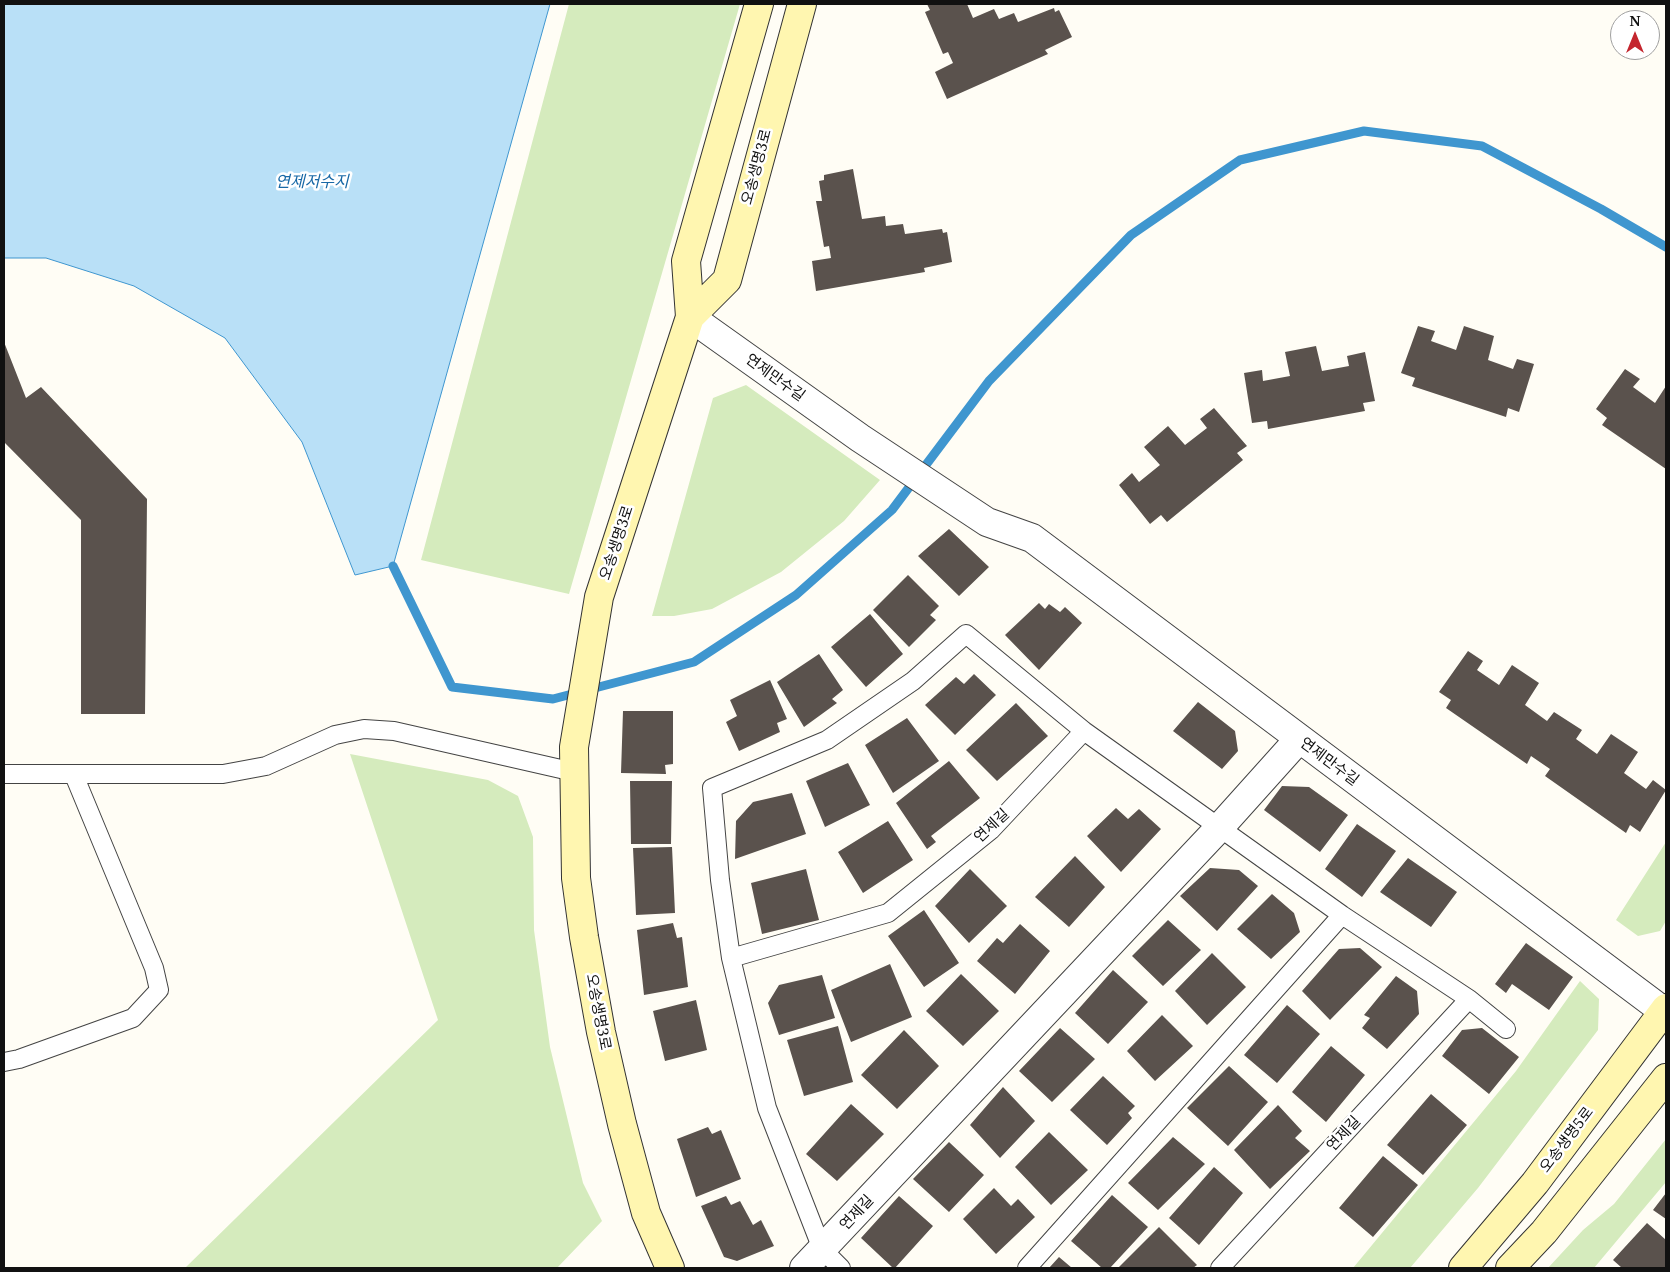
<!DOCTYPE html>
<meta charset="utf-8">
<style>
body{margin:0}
#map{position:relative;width:1670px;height:1272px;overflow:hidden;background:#fffdf5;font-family:"Noto Serif",serif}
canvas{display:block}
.frame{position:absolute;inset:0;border:5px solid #111;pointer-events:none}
.north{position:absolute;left:1610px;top:10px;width:50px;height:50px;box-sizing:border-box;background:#fff;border:1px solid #a0a0a0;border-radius:50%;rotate:0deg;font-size:14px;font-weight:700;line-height:20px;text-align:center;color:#111}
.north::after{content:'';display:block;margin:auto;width:18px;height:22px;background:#c4262e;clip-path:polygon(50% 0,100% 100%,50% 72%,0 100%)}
</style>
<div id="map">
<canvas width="1670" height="1272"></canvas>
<div class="frame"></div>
<div class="north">N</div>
</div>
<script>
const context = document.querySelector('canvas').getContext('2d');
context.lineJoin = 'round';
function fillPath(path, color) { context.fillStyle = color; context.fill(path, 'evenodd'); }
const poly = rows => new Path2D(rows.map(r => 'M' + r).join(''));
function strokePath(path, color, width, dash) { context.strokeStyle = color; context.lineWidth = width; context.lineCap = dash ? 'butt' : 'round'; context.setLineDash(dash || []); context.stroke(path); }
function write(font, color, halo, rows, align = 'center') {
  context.font = font + ' "Noto Serif","Noto Sans KR",serif'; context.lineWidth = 5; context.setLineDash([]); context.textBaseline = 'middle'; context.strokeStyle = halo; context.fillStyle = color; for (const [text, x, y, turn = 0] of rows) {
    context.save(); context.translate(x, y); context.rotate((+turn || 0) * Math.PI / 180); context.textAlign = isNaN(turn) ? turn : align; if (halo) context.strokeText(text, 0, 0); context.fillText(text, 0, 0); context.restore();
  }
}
fillPath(poly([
 [569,4,740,4,569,594,421,560],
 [746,385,880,480,844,521,781,572,712,609,674,616,652,616,713,398],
 [350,754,488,780,518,796,533,837,534,930,550,1047,583,1183,602,1221,557,1268,185,1268,438,1020],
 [1666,842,1666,921,1660,931,1638,936,1616,920],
 [1580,981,1599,999,1598,1030,1478,1188,1410,1268,1353,1268,1516,1071],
 [1666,1139,1666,1182,1594,1268,1548,1268,1583,1230,1614,1204]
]), '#d5ebbd');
const water = poly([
 [4,4,550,4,393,566,355,575,302,442,225,338,134,286,46,258,4,258,4,4]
]);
fillPath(water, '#b9e0f7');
strokePath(water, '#3f96cf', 1);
strokePath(poly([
 [393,566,452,687,553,699,694,662,796,595,892,510,989,381,1131,235,1240,160,1364,131,1482,146,1601,209,1666,247]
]), '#3f96cf', 9);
fillPath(poly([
 [927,4,967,4,973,18,994,9,999,19,1014,13,1018,22,1054,8,1055,12,1059,10,1072,37,1045,50,1048,54,947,99,935,72,953,63,948,52,943,54,925,12,930,10],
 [853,169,862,219,885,216,886,226,903,224,905,234,942,229,943,233,947,232,952,262,924,268,925,272,816,291,812,261,831,258,829,246,824,247,816,201,822,201,819,181,824,180,824,175],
 [1418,326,1435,331,1431,341,1456,350,1464,326,1494,336,1488,360,1513,369,1517,359,1534,364,1519,412,1508,408,1506,417,1412,386,1415,378,1401,373],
 [4,342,26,398,41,387,147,499,145,714,81,714,81,520,4,442],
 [1316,346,1322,371,1349,366,1347,356,1365,352,1375,401,1363,403,1365,411,1268,429,1267,421,1252,423,1244,373,1262,370,1263,381,1290,376,1285,352],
 [1625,369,1640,379,1633,387,1655,403,1666,386,1666,469,1602,425,1607,418,1596,409],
 [1214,408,1247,446,1237,453,1243,460,1167,522,1161,515,1150,524,1119,485,1132,473,1139,482,1160,465,1144,447,1168,426,1185,445,1207,428,1200,419],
 [949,529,989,567,959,596,918,556],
 [908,575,939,606,930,615,936,620,909,647,873,610],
 [1039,603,1045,609,1049,604,1060,612,1065,607,1082,623,1039,670,1005,635],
 [870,614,903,654,866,687,831,647],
 [1468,651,1483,661,1477,670,1499,685,1512,665,1539,683,1525,705,1547,721,1554,712,1582,730,1576,739,1597,754,1611,734,1638,752,1624,773,1646,789,1653,780,1666,790,1640,832,1630,825,1626,833,1545,776,1550,769,1531,756,1527,764,1446,708,1451,700,1439,692],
 [819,654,843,690,832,699,837,703,804,727,777,682],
 [974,674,996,695,955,735,925,705,956,677,964,684],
 [770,680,787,719,777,723,780,732,739,751,726,722,737,716,730,700],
 [1198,702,1235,731,1238,751,1222,769,1173,731],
 [1016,703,1048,736,997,781,966,750],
 [623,711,673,711,673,764,665,765,666,774,621,773],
 [907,718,939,761,893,793,865,745],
 [949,761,980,798,931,836,936,842,927,849,896,803],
 [848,763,870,805,825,827,806,781],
 [630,781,672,781,671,844,631,844],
 [1282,786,1309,787,1348,815,1320,852,1264,810],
 [792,793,806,834,735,859,736,821,753,802],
 [1116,808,1128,819,1139,809,1161,829,1121,872,1087,836],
 [888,821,913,860,863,893,838,852],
 [1357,824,1396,851,1362,897,1325,869],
 [672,847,675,913,636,915,633,848],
 [1075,856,1105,887,1069,927,1035,897],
 [1408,858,1457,892,1431,927,1380,892],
 [1210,868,1239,870,1258,886,1217,931,1180,896],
 [806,869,819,920,762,934,751,883],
 [970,869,1007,906,969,943,935,906],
 [1272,894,1294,913,1300,932,1271,959,1237,929],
 [924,910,959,963,924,987,888,936],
 [1168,920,1201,950,1163,986,1132,956],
 [673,923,677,938,682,937,688,987,644,995,637,930],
 [1020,924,1050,951,1015,994,977,961,997,938,1003,943],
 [1526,943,1573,977,1549,1010,1512,984,1506,993,1495,984],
 [1360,948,1382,967,1330,1020,1302,991,1339,949],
 [1212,953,1246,987,1207,1025,1175,991],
 [890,964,912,1017,851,1042,831,990],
 [1113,970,1148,1002,1108,1044,1075,1013],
 [961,974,999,1011,963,1046,926,1011],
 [822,975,835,1018,779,1035,768,1003,779,985],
 [1396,976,1417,991,1419,1014,1387,1049,1362,1028,1370,1018,1364,1015],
 [696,1000,707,1050,665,1061,653,1011],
 [1287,1005,1320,1034,1277,1083,1244,1055],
 [1162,1015,1193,1046,1155,1081,1127,1051],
 [838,1026,853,1082,804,1096,787,1040],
 [1060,1028,1095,1059,1052,1102,1019,1071],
 [1482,1028,1519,1057,1489,1094,1442,1056,1462,1030],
 [904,1030,939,1066,897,1109,861,1075],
 [1331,1046,1365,1075,1326,1122,1292,1092],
 [1229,1066,1268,1102,1228,1146,1187,1108],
 [1103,1076,1135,1106,1128,1113,1132,1118,1107,1145,1070,1110],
 [1003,1087,1035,1121,1000,1158,970,1125],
 [1431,1094,1467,1125,1423,1175,1387,1145],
 [851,1104,884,1134,837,1181,806,1154],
 [1278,1105,1302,1131,1295,1138,1310,1151,1270,1189,1234,1150],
 [708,1127,712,1134,721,1130,741,1179,696,1197,677,1139],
 [1049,1132,1088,1170,1051,1205,1015,1167],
 [1173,1137,1205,1164,1158,1210,1128,1183],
 [949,1142,984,1175,949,1212,913,1179],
 [1383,1156,1418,1185,1373,1237,1339,1208],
 [1214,1167,1243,1193,1199,1245,1169,1218],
 [994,1188,1011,1206,1018,1199,1035,1217,996,1254,963,1219],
 [1666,1193,1666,1219,1653,1210],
 [1112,1195,1148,1227,1110,1268,1102,1268,1071,1241],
 [726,1196,731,1205,740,1201,753,1225,761,1220,774,1246,737,1261,724,1257,701,1206],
 [899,1196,933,1226,895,1268,893,1268,861,1238],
 [1647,1223,1666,1240,1666,1268,1622,1268,1613,1260],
 [1159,1227,1197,1265,1193,1268,1118,1268],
 [1059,1257,1072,1268,1049,1268]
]), '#5a524d');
const lane = poly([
 [4,774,223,774,266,766,335,735,364,729,394,731,574,772],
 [731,958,888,913,991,830,1084,731],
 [4,1062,19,1059,133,1018,159,990,154,968,74,775],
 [841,1268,822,1249,767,1108,731,958,720,880,712,788,827,740,913,681,966,634,1084,731,1342,915,1469,999,1506,1029],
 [1027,1268,1342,915],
 [1220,1268,1469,999]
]);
const street = poly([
 [690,317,860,438,987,522,1032,538,1666,1013],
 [804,1268,1220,827,1299,739]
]);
const secondary = poly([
 [690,317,727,280,802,4],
 [670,1268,646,1213,622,1124,601,1032,584,937,576,878,574,747,599,597,690,317,686,261,759,4],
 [1463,1268,1535,1183,1666,1008],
 [1510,1268,1544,1232,1666,1078]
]);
strokePath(lane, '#444', 20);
strokePath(street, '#444', 30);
strokePath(secondary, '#333', 30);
strokePath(lane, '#fff', 18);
strokePath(street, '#fff', 28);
strokePath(secondary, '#fff6b0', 28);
write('15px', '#111', '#fff', [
 ["오송생명3로",757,167,-75],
 ["연제만수길",775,378,36],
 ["오송생명3로",617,543,-72],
 ["연제만수길",1329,762,37],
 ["연제길",992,826,-43],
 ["오송생명3로",598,1012,79],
 ["연제길",1344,1134,-47],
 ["오송생명5로",1567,1140,-53],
 ["연제길",857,1213,-47]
]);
write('italic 16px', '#1768a6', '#fff', [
 ["연제저수지",312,182]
]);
</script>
